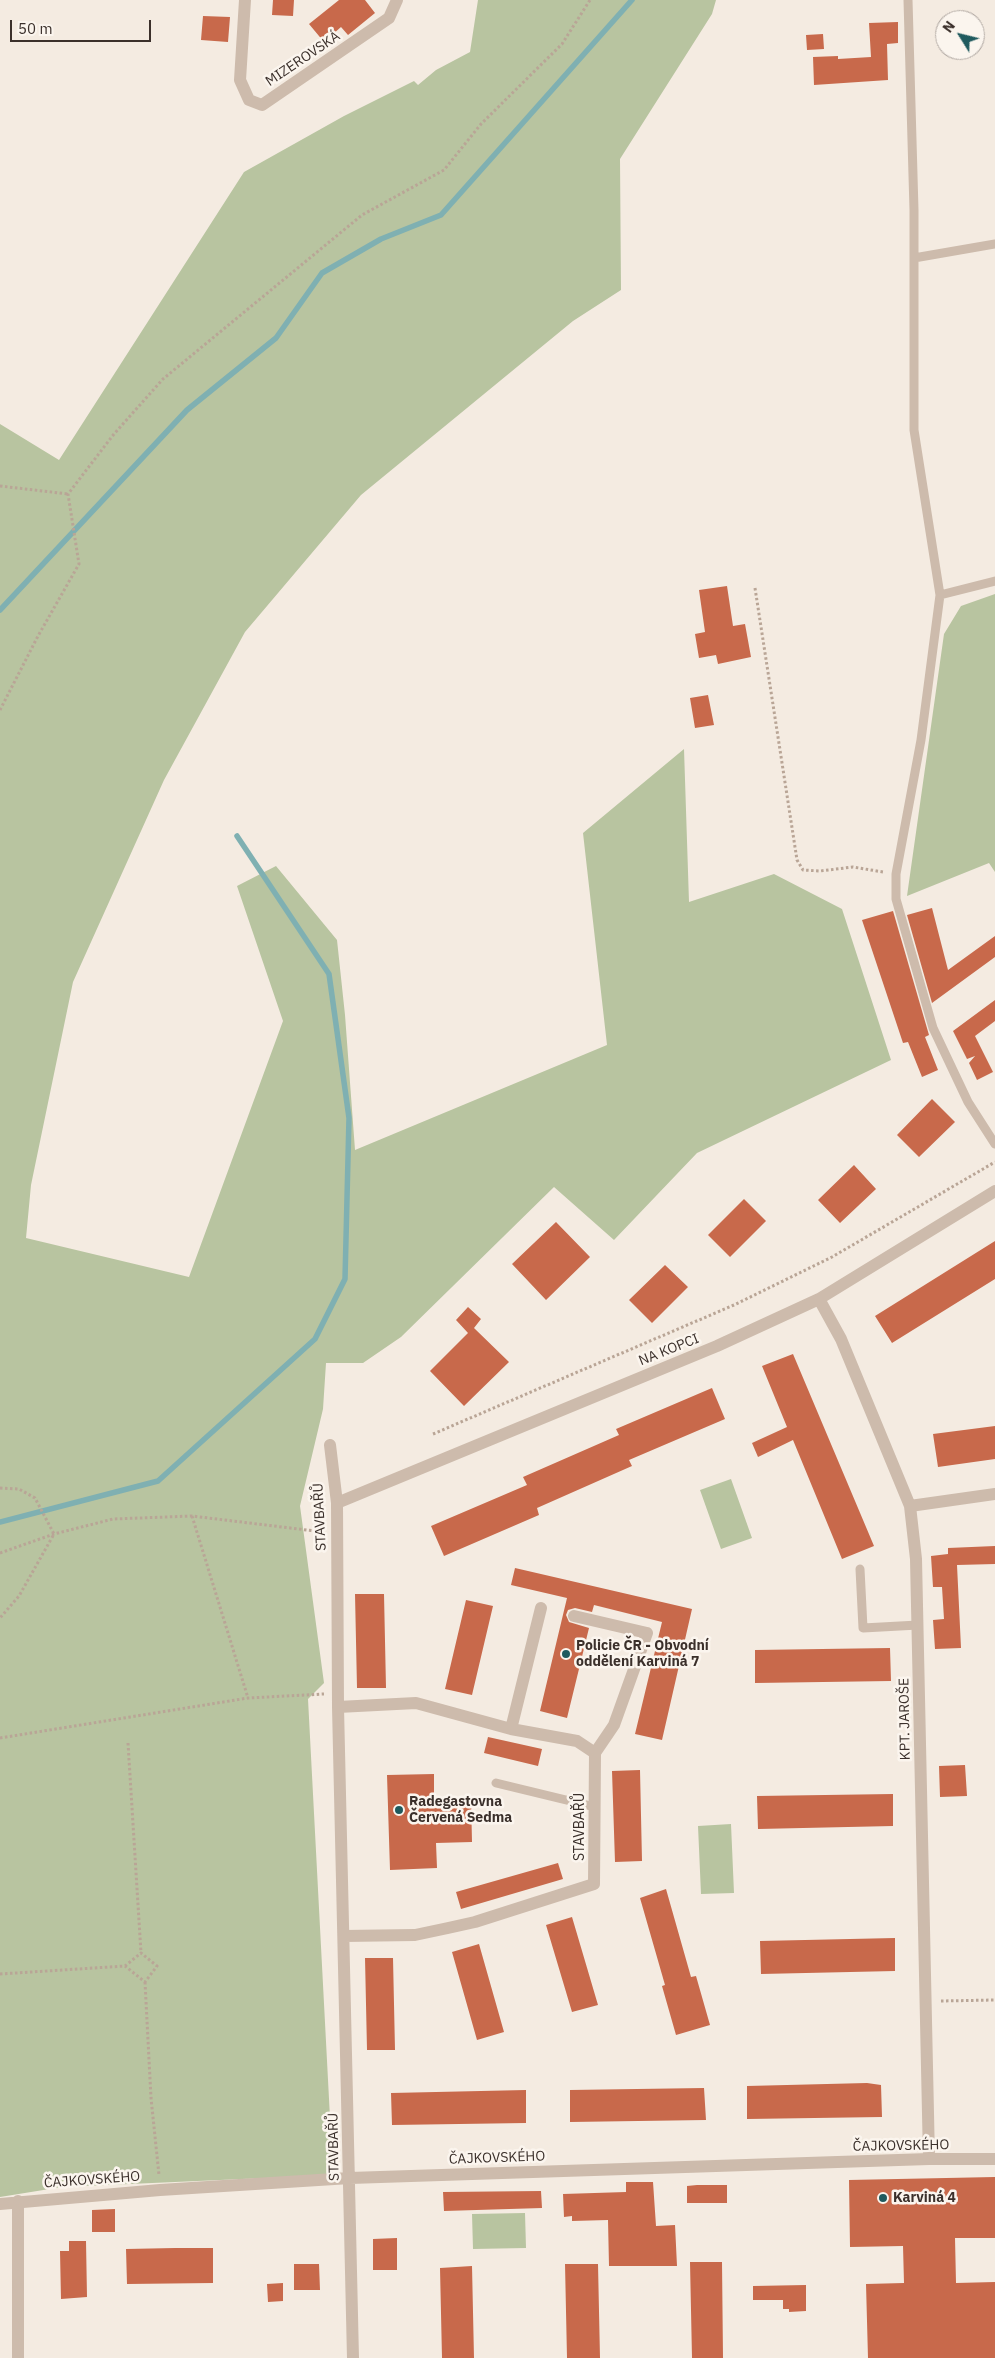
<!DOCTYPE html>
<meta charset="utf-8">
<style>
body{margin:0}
#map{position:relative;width:995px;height:2358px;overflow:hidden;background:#f4ebe1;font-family:"IBM Plex Sans",sans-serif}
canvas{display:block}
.north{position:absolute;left:935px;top:10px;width:50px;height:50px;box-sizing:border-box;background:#fbf5ee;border:1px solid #aea6a0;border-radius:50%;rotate:306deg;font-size:14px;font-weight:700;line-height:20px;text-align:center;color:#3b302b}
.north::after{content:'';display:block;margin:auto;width:18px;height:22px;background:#1f5a5e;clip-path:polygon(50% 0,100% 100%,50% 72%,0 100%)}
.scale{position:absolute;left:10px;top:20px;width:141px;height:22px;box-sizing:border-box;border:2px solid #3b302b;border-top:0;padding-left:6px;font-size:15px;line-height:18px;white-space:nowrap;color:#3b302b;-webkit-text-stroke:4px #fbf5ee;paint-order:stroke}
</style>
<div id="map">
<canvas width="995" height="2358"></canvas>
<div class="north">N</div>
<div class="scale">50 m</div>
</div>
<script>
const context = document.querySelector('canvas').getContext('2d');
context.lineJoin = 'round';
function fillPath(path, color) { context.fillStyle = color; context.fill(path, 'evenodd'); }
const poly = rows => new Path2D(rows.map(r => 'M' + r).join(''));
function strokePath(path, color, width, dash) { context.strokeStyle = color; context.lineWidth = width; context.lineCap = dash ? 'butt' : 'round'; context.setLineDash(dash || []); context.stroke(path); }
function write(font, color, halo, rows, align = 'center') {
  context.font = font + ' "IBM Plex Sans",sans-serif'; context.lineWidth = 5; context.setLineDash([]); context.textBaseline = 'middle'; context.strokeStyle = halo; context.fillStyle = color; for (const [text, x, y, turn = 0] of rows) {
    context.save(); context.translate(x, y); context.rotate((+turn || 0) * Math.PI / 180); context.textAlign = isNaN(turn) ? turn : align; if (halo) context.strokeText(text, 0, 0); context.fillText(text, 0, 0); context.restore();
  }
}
fillPath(poly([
 [478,0,716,0,712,14,620,159,621,290,573,321,361,495,245,632,164,780,73,982,31,1185,26,1238,189,1277,283,1021,237,886,276,866,337,940,345,1015,355,1150,607,1045,583,833,684,749,689,902,774,874,842,909,891,1060,697,1153,614,1240,554,1187,401,1337,363,1363,326,1363,323,1409,300,1506,324,1683,308,1699,333,2175,62,2187,0,2197,0,424,59,460,244,172,344,116,414,81,418,85,436,70,470,52],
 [995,594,995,872,989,863,907,896,944,634,961,606],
 [731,1479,752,1538,721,1549,700,1490],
 [731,1824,734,1893,701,1894,698,1826],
 [525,2213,526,2248,473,2249,472,2214]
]), '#b8c4a0');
strokePath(poly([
 [0,610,187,410,276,338,322,273,381,239,441,215,632,0],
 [0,1522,158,1481,315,1339,345,1279,349,1118,329,974,237,836]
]), '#7fb0b2', 5.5);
fillPath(poly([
 [273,0,294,0,293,16,272,15],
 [339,0,365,0,375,13,348,35,341,27,324,42,309,24],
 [203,16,230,17,228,42,201,40],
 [898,22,898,43,887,44,888,80,814,85,813,57,838,56,838,59,871,57,869,23],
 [823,34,824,49,807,50,806,35],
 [727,586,733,626,745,624,751,657,718,664,716,655,699,658,695,634,705,632,699,590],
 [708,695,714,725,695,728,690,698],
 [932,908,948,970,995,936,995,957,932,1003,907,915],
 [893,911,929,1035,925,1037,938,1070,922,1077,908,1042,903,1043,862,920],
 [995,1000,995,1021,975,1036,993,1072,977,1080,969,1063,975,1056,967,1059,953,1031],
 [932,1099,955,1122,919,1157,897,1135],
 [854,1165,876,1189,840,1223,818,1200],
 [744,1199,766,1221,730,1257,708,1235],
 [556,1222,590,1257,546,1300,512,1264],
 [995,1241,995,1279,892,1343,875,1316],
 [665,1265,688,1287,652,1323,629,1300],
 [468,1307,481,1319,474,1328,509,1362,464,1406,430,1371,468,1333,456,1320],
 [793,1354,874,1546,842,1559,793,1440,758,1457,752,1443,787,1427,762,1366],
 [712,1388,725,1419,629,1460,632,1466,537,1508,539,1515,444,1556,431,1526,527,1485,523,1477,619,1435,616,1429],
 [995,1426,995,1459,938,1467,933,1434],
 [995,1546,995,1564,957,1565,961,1648,935,1649,933,1620,944,1619,942,1587,933,1587,931,1556,948,1554,948,1548],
 [515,1568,692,1609,662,1740,635,1734,662,1622,594,1605,592,1612,575,1608,568,1610,566,1615,569,1622,589,1628,567,1718,540,1711,567,1598,511,1585],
 [355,1594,384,1594,386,1688,357,1688],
 [466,1600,493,1606,472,1695,445,1689],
 [890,1648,891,1681,755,1683,755,1650],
 [488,1737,542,1749,538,1766,484,1753],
 [965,1765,967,1796,940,1797,939,1766],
 [640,1770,642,1861,615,1862,612,1771],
 [434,1774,434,1800,471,1798,472,1842,436,1843,437,1868,390,1870,387,1775],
 [893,1794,893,1826,758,1829,757,1796],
 [558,1863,563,1879,461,1909,456,1892],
 [666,1889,691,1977,696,1976,710,2025,676,2035,662,1986,665,1985,640,1898],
 [572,1917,598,2005,572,2012,546,1925],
 [895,1938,895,1971,761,1974,760,1941],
 [479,1944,504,2032,477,2040,452,1952],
 [365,1958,393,1958,395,2050,367,2050],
 [867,2083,881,2085,882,2117,747,2119,747,2086],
 [704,2088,706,2120,570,2122,570,2090],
 [526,2090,526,2123,392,2125,391,2093],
 [995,2177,995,2238,955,2238,956,2283,995,2282,995,2358,868,2358,866,2284,904,2283,903,2246,850,2247,849,2180],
 [626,2182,653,2182,656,2226,675,2225,677,2266,609,2266,608,2220,572,2221,572,2216,564,2217,563,2194,626,2192],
 [697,2185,727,2185,727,2203,687,2203,687,2186],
 [541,2191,542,2208,444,2211,443,2192],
 [115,2209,115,2232,92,2232,92,2210],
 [397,2238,397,2270,373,2270,373,2239],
 [69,2241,86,2241,87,2297,61,2299,60,2251,69,2251],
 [175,2248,213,2248,213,2283,127,2284,126,2249],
 [690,2262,722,2262,723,2358,692,2358],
 [294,2264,319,2264,320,2290,294,2290],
 [565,2264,598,2264,600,2358,567,2358],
 [472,2266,474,2358,442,2358,440,2268],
 [283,2283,283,2301,268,2302,267,2284],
 [806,2285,806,2311,789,2312,789,2309,783,2309,783,2300,753,2300,753,2286]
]), '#c8694b');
strokePath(poly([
 [0,486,68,494],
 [755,588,797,860,803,870,820,871,853,867,883,872],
 [0,710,38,636,79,564,68,494,114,434,163,379,362,215,444,170,481,124,562,44,590,0],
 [433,1434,734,1305,832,1257,995,1162],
 [0,1488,19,1489,35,1498,54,1534,19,1596,0,1618],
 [192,1516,248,1698],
 [0,1553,54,1534,113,1519,192,1516,323,1532],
 [0,1738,248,1698,324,1694],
 [128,1743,141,1953],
 [0,1974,125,1966,141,1953,157,1966,145,1982,125,1966],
 [145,1982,151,2098,159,2175],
 [941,2001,995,2000]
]), '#b9a596', 3, [2.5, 2.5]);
strokePath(poly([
 [908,0,914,210,914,430,940,595],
 [914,258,995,244],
 [995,581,940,595,921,740,896,874,896,899,933,1028,968,1102,995,1144],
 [860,1569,863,1628,918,1625],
 [496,1783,595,1807]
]), '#cdbbac', 9);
strokePath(poly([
 [245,0,240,80,249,100,262,105,389,18,397,0],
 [819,1299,841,1339,910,1506,916,1559,929,2159],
 [330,1445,337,1503,338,1707,353,2358],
 [337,1503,717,1346,819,1299,995,1191],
 [910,1506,995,1494],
 [338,1707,416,1703,511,1729,577,1741,595,1753],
 [511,1729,541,1608],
 [344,1936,415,1935,448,1928,475,1922,594,1884,595,1753,614,1725,647,1633,574,1616],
 [18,2201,18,2358],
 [0,2204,160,2190,350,2178,929,2159,995,2159]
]), '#cdbbac', 12);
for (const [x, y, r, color] of [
 [566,1654,5,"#1f5a5e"],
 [399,1810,5,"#1f5a5e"],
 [883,2198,5,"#1f5a5e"]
]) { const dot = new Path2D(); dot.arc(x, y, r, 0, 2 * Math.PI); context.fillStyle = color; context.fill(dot); strokePath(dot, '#fbf5ee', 2); }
write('14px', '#3b302b', '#fbf5ee', [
 ["MIZEROVSKÁ",303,59,-34],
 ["NA KOPCI",669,1350,-22],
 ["STAVBAŘŮ",320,1517,-93],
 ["KPT. JAROŠE",905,1719,-91],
 ["STAVBAŘŮ",580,1827,-90],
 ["ČAJKOVSKÉHO",901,2146,-1],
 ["STAVBAŘŮ",334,2147,-91],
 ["ČAJKOVSKÉHO",497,2158,-2],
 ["ČAJKOVSKÉHO",92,2180,-4]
]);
write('bold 14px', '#3b302b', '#fbf5ee', [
 ["Policie ČR - Obvodní",576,1646],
 ["oddělení Karviná 7",576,1662],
 ["Radegastovna",409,1802],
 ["Červená Sedma",409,1818],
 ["Karviná 4",893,2198]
], 'left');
</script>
